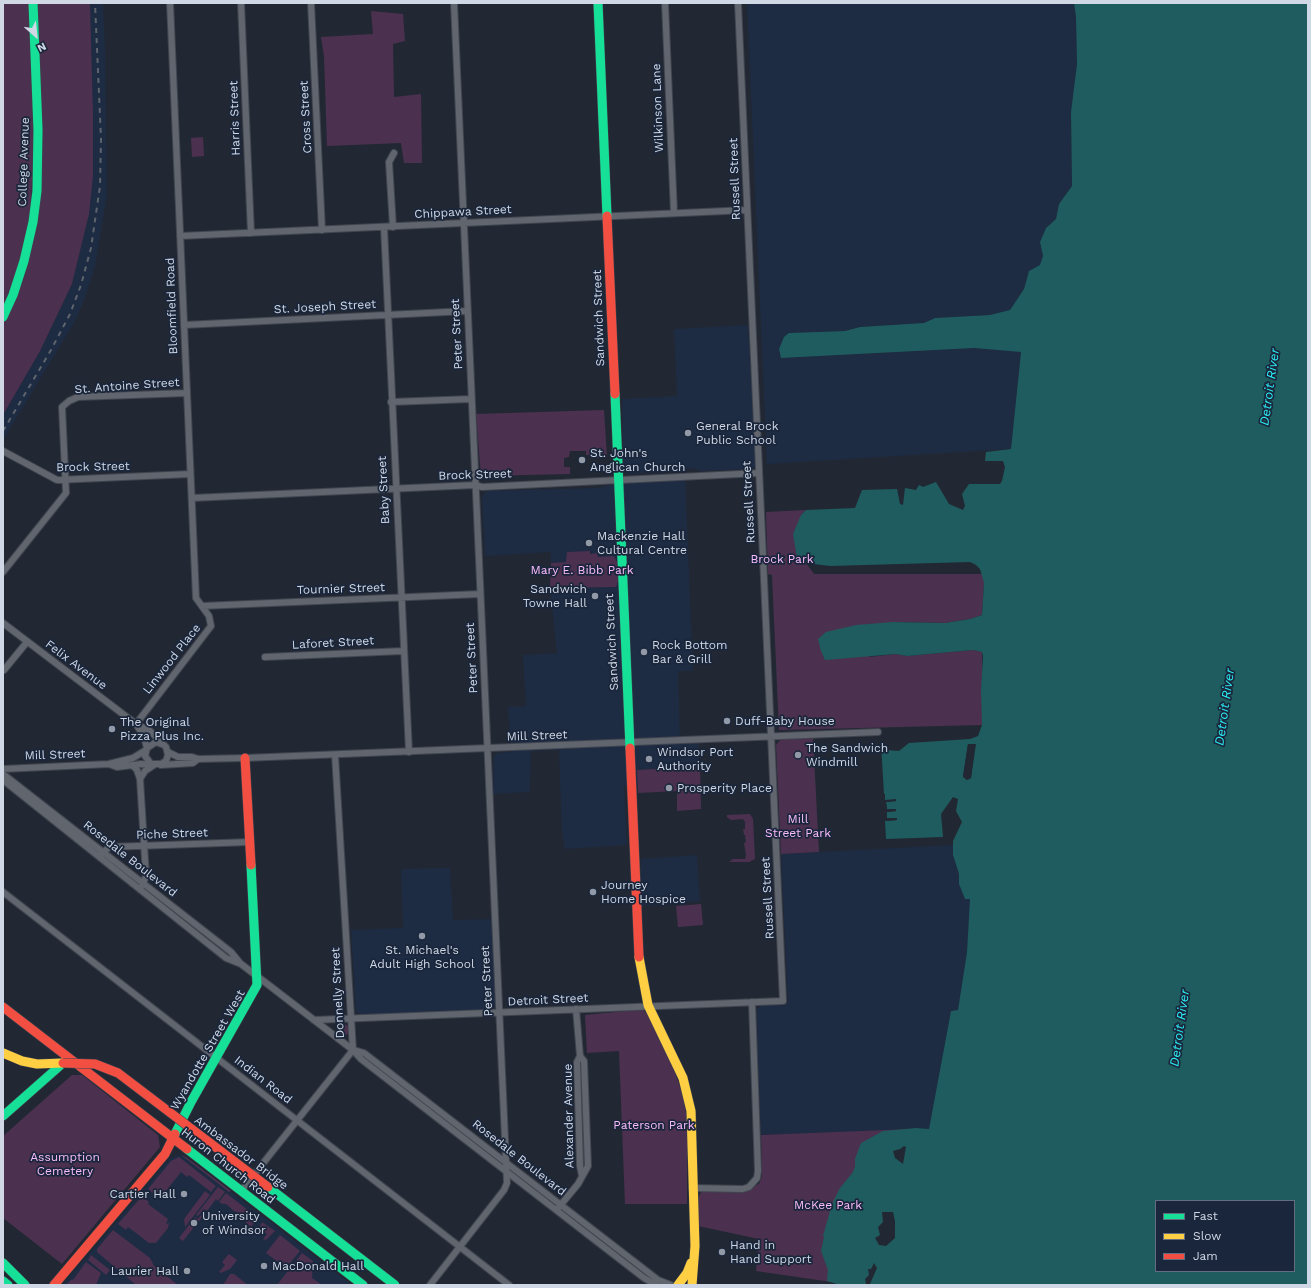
<!DOCTYPE html>
<style>
body{margin:0}
#map{position:relative;width:1311px;height:1288px;overflow:hidden;background:#222833;font-family:"Work Sans",sans-serif}
canvas{display:block}
.frame{position:absolute;inset:0;border:4px solid #d0d8e6;pointer-events:none}
.legend{position:absolute;left:1155px;top:1200px;width:140px;height:72px;box-sizing:border-box;background:#1a263b;border:1px solid #636d7f;margin:0;padding:5px 7px;list-style:none;font-size:12px;color:#d0d8e6}
.legend li{display:flex;align-items:center;gap:8px;height:20px}
.legend b{width:20px;border:1px solid #636d7f}
.north{position:absolute;left:16px;top:16px;width:40px;height:40px;-webkit-text-stroke:3px #1a263b;paint-order:stroke;rotate:153deg;font-size:11px;font-weight:700;line-height:16px;text-align:center;color:#d0d8e6}
.north::after{content:'';display:block;margin:auto;width:14px;height:18px;background:#d0d8e6;clip-path:polygon(50% 0,100% 100%,50% 72%,0 100%)}
</style>
<div id="map">
<canvas width="1311" height="1288"></canvas>
<div class="frame"></div>
<ul class="legend">
<li><b style="height:5px;background:#16e098"></b>Fast</li>
<li><b style="height:5px;background:#ffcf43"></b>Slow</li>
<li><b style="height:5px;background:#f24e42"></b>Jam</li>
</ul>
<div class="north">N</div>
</div>
<script>
const context = document.querySelector('canvas').getContext('2d');
context.lineJoin = 'round';
function fillPath(path, color) { context.fillStyle = color; context.fill(path, 'evenodd'); }
const poly = rows => new Path2D(rows.map(r => 'M' + r).join(''));
function strokePath(path, color, width, dash) { context.strokeStyle = color; context.lineWidth = width; context.lineCap = dash ? 'butt' : 'round'; context.setLineDash(dash || []); context.stroke(path); }
function write(font, color, halo, rows, align = 'center') {
  context.font = font + ' "Work Sans",sans-serif'; context.lineWidth = 3.5; context.setLineDash([]); context.textBaseline = 'middle'; context.strokeStyle = halo; context.fillStyle = color; for (const [text, x, y, turn = 0] of rows) {
    context.save(); context.translate(x, y); context.rotate((+turn || 0) * Math.PI / 180); context.textAlign = isNaN(turn) ? turn : align; if (halo) context.strokeText(text, 0, 0); context.fillText(text, 0, 0); context.restore();
  }
}
fillPath(poly([
 [90,3,103,3,105,48,107,194,95,267,83,303,74,323,3,440,3,415,40,351,72,284,89,214,93,144],
 [747,3,1074,3,1076,17,1077,64,1071,118,1072,186,1059,204,1056,219,1046,228,1040,242,1043,256,1040,266,1029,271,1024,289,1010,310,990,315,935,318,924,323,860,327,845,331,789,333,779,349,781,358,974,348,1021,351,1011,449,767,464],
 [748,325,756,467,750,469,701,471,691,468,631,474,625,472,623,469,622,399,677,396,674,329],
 [685,475,693,671,678,671,680,743,698,742,700,766,637,770,638,785,624,786,627,845,565,849,562,833,559,750,531,751,530,792,493,794,494,756,498,753,511,752,508,707,526,706,523,655,557,653,550,588,551,552,485,556,482,496,487,491,597,488,629,481],
 [953,845,953,855,959,874,959,884,971,899,967,952,958,1010,951,1011,929,1129,916,1128,883,1131,761,1135,756,1011,760,1006,766,1004,788,1003,781,854],
 [697,855,700,901,641,906,641,859],
 [450,868,453,920,492,919,496,1005,490,1009,362,1016,356,1011,351,930,403,928,401,869],
 [181,1155,186,1157,352,1285,63,1285,169,1159,175,1156]
]), '#1d2b43');
fillPath(poly([
 [3,3,29,3,34,149,30,220,15,278,3,308],
 [37,3,90,3,93,114,93,176,89,214,72,284,40,351,3,415,3,322,21,286,26,271,36,229,39,203,42,148],
 [371,11,403,14,405,41,393,44,394,97,421,94,422,163,404,163,401,143,327,146,324,56,321,37,373,34],
 [203,137,204,156,192,157,191,138],
 [604,410,607,458,596,458,596,455,586,455,586,451,570,451,569,457,564,458,564,467,570,467,570,474,481,476,476,414],
 [806,510,801,515,797,558,806,563,814,574,983,574,984,583,982,615,970,619,945,623,893,622,869,657,896,654,907,656,973,650,982,652,982,725,779,730,772,575,768,574,766,512],
 [590,551,590,554,597,553,598,557,614,556,617,562,618,581,616,587,550,588,551,563,566,562,567,552],
 [813,737,819,852,781,854,776,745,781,739],
 [700,766,701,809,677,811,677,791,638,793,637,770],
 [750,814,753,819,755,859,749,862,729,862,733,859,745,859,746,855,744,843,746,842,745,835,744,835,743,829,745,829,745,822,743,819,731,820,727,817,727,815],
 [701,904,703,925,678,927,676,906],
 [637,1010,643,1010,647,1013,671,1062,682,1092,686,1113,687,1141,687,1204,625,1204,619,1051,587,1053,585,1015],
 '337 1030a6 6 0 1 1 12 0a6 6 0 1 1-12 0Z',
 [72,1075,82,1075,158,1135,160,1147,62,1264,3,1218,3,1136],
 [911,1129,852,1285,756,1271,759,1239,698,1226,698,1198,701,1192,744,1191,759,1184,762,1176,761,1135],
 [181,1155,186,1157,231,1191,229,1192],
 [179,1157,216,1186,211,1192,189,1175,187,1177,181,1172,162,1196,159,1194,157,1197,148,1189,171,1161],
 [218,1187,225,1192,218,1201,216,1199,207,1211,204,1209,198,1216,196,1215],
 [205,1191,210,1195,185,1227,184,1219],
 [226,1193,258,1218,251,1227,246,1223,246,1219,240,1216,240,1214,234,1211,226,1204,223,1204,219,1202],
 [142,1196,149,1202,148,1204,168,1219,166,1224,169,1223,168,1228,156,1243,149,1243,128,1227,126,1230,118,1224],
 [201,1215,203,1216,183,1241,179,1238,195,1217,198,1219],
 [262,1222,275,1231,266,1240,263,1239,267,1234,261,1230,257,1232],
 [113,1230,150,1258,154,1266,178,1285,136,1285,97,1252,97,1249],
 [280,1235,300,1251,286,1268,266,1253],
 [302,1253,313,1261,312,1278,322,1285,277,1285],
 [229,1254,237,1260,230,1269,221,1273,219,1272,225,1265,222,1262],
 [91,1255,110,1270,106,1275,88,1260],
 [86,1262,101,1273,96,1285,66,1285,72,1279,73,1280],
 [230,1274,234,1274,248,1285,223,1285]
]), '#4b314f');
fillPath(poly([
 [1074,3,1308,3,1308,1285,840,1285,827,1281,828,1270,821,1251,824,1237,823,1236,832,1204,840,1188,853,1172,855,1166,855,1159,861,1143,883,1131,916,1128,929,1129,951,1011,958,1010,967,952,970,899,965,899,959,884,959,874,953,855,953,841,962,822,956,811,958,799,953,797,941,814,943,837,886,839,885,821,897,820,897,818,887,818,887,812,896,811,896,809,887,810,886,802,896,801,896,800,885,800,884,794,881,744,887,750,899,751,909,743,970,739,978,736,982,725,981,690,983,656,982,652,973,650,907,656,896,654,825,660,821,651,818,639,826,632,856,625,893,622,945,623,970,619,982,615,984,583,980,569,976,565,970,562,830,566,806,563,797,558,793,534,801,515,806,510,855,508,862,490,897,489,900,504,903,505,905,488,916,490,919,485,923,487,936,482,949,504,963,510,965,506,962,494,969,484,1000,484,1002,481,1005,467,1003,461,985,461,986,452,1011,449,1021,352,974,348,781,358,779,349,784,337,789,333,845,331,860,327,924,323,935,318,990,315,1010,310,1024,289,1029,271,1040,265,1043,256,1040,242,1046,228,1056,219,1059,204,1072,186,1071,112,1077,64,1076,17],
 [968,744,975,744,971,778,967,780,963,776],
 [1156,1201,1294,1201,1294,1271,1156,1271]
]), '#1e5c5f');
fillPath(poly([
 [968,744,976,744,971,778,967,780,963,777],
 [970,746,973,746,969,777,967,777,965,776],
 [884,794,885,794,885,800,896,799,896,801,886,802,887,809,896,809,896,811,887,812,887,818,897,818,897,820,885,821],
 [904,1146,906,1147,903,1164,895,1158,893,1151,900,1149],
 [882,1212,893,1212,895,1221,895,1238,886,1246,879,1245,875,1238,880,1235,878,1227,883,1222],
 [874,1263,877,1268,870,1284,866,1284,865,1279,869,1275,868,1269,871,1269]
]), '#222833');
const street = poly([
 [241,3,251,233],
 [311,3,322,230],
 [665,3,674,213],
 [384,227,409,752],
 [393,227,389,162,394,153],
 [180,236,747,210],
 [184,325,467,311],
 [391,402,471,399],
 [3,451,57,480,190,474],
 [192,498,475,485,482,487,759,473],
 [3,572,66,493,62,407,69,401,78,397,187,393],
 [202,606,480,594],
 [3,623,136,724,150,731,166,747,168,755,166,761,161,764,151,764,145,756,147,748,156,742,164,745],
 [265,657,403,651],
 [4,670,27,642],
 [136,724,211,626,209,616,196,598,170,3],
 [136,724,144,737,147,748],
 [168,752,178,757,192,757,198,759,245,758,878,732],
 [109,764,117,767,141,764,152,765],
 [132,765,137,770,140,779,146,876,142,886],
 [161,765,193,763,198,759],
 [3,769,109,764,133,758,146,750],
 [3,774,231,952,240,963],
 [140,779,145,771,154,765],
 [3,780,226,958,241,964,270,986,353,1050,361,1059,644,1278,656,1285],
 [101,855,109,847,250,842],
 [3,892,509,1285],
 [576,1009,580,1056,577,1062,580,1166,582,1176],
 [314,1020,783,1001,738,3],
 [354,1050,364,1053,649,1273,658,1280,671,1285],
 [692,1188,743,1189,749,1187,757,1178,758,1171,752,1002],
 [241,1191,353,1050,335,755],
 [559,1207,578,1184,588,1166,584,1061,580,1056],
 [430,1285,504,1190,507,1183,454,3]
]);
const fast = poly([
 [598,3,607,216],
 [3,317,13,295,24,261,33,222,37,191,38,130,33,3],
 [615,394,630,748],
 [3,1116,63,1063],
 [175,1134,191,1102,257,985,251,865],
 [187,1149,363,1285],
 [3,1263,25,1285],
 [3,1281,8,1285]
]);
const slow = poly([
 [639,957,648,1005,683,1078,691,1111,695,1246,692,1285],
 [3,1053,22,1061,37,1064,63,1063],
 [678,1285,687,1273,691,1263]
]);
const jam = poly([
 [607,216,615,394],
 [630,748,639,957],
 [245,758,251,865],
 [3,1007,187,1149],
 [54,1285,165,1154,175,1134]
]);
strokePath(street, '#40454f', 8);
strokePath(fast, '#40454f', 10);
strokePath(slow, '#40454f', 10);
strokePath(jam, '#40454f', 10);
strokePath(street, '#60656e', 6);
strokePath(fast, '#16e098', 9);
strokePath(slow, '#ffcf43', 9);
strokePath(jam, '#f24e42', 9);
strokePath(poly([
 [3,431,51,350,70,314,81,285,91,248,100,186,101,139,95,3]
]), '#5e646c', 2, [5, 5]);
const fastBridge = poly([
 [268,1187,395,1285]
]);
const jamBridge = poly([
 [63,1063,95,1064,118,1073,268,1187]
]);
strokePath(fastBridge, '#40454f', 10, []);
strokePath(jamBridge, '#40454f', 10, []);
strokePath(fastBridge, '#16e098', 9);
strokePath(jamBridge, '#f24e42', 9);
for (const [x, y, r, color] of [
 [688,433,4,"#939aa7"],
 [582,460,4,"#939aa7"],
 [589,543,4,"#939aa7"],
 [595,596,4,"#939aa7"],
 [644,652,4,"#939aa7"],
 [727,721,4,"#939aa7"],
 [112,729,4,"#939aa7"],
 [798,755,4,"#939aa7"],
 [649,759,4,"#939aa7"],
 [669,788,4,"#939aa7"],
 [593,892,4,"#939aa7"],
 [422,936,4,"#939aa7"],
 [184,1194,4,"#939aa7"],
 [194,1223,4,"#939aa7"],
 [722,1252,4,"#939aa7"],
 [264,1266,4,"#939aa7"],
 [187,1271,4,"#939aa7"]
]) { const dot = new Path2D(); dot.arc(x, y, r, 0, 2 * Math.PI); context.fillStyle = color; context.fill(dot); strokePath(dot, '#1a263b', 1.5); }
write('12px', '#d0d8e6', '#1a263b', [
 ["Wilkinson Lane",658,108,-92],
 ["Cross Street",306,117,-93],
 ["Harris Street",235,118,-92],
 ["College Avenue",24,162,-88],
 ["Russell Street",735,179,-92],
 ["Chippawa Street",463,212,-3],
 ["Bloomfield Road",172,306,-92],
 ["St. Joseph Street",325,307,-3],
 ["Sandwich Street",599,318,-92],
 ["Peter Street",457,334,-93],
 ["St. Antoine Street",127,386,-4],
 ["Brock Street",93,467,-1],
 ["Brock Street",475,475,-2],
 ["Baby Street",384,490,-93],
 ["Russell Street",749,502,-93],
 ["Tournier Street",341,589,-2],
 ["Sandwich Street",612,642,-93],
 ["Laforet Street",333,643,-3],
 ["Peter Street",472,658,-93],
 ["Linwood Place",172,659,-52],
 ["Felix Avenue",76,665,37],
 ["Mill Street",537,736,-2],
 ["Mill Street",55,755,-2],
 ["Piche Street",172,834,-2],
 ["Rosedale Boulevard",130,859,38],
 ["Russell Street",768,898,-93],
 ["Peter Street",487,981,-93],
 ["Donnelly Street",338,993,-93],
 ["Detroit Street",548,1000,-3],
 ["Wyandotte Street West",208,1050,-60],
 ["Indian Road",263,1080,38],
 ["Alexander Avenue",569,1116,-91],
 ["Ambassador Bridge",241,1153,37],
 ["Rosedale Boulevard",519,1158,38],
 ["Huron Church Road",228,1166,38]
]);
write('12px', '#d0d8e6', '#1a263b', [
 ["General Brock",696,426],
 ["Public School",696,440],
 ["St. John's",590,453],
 ["Anglican Church",590,467],
 ["Mackenzie Hall",597,536],
 ["Cultural Centre",597,550],
 ["Sandwich",587,589,"right"],
 ["Towne Hall",587,603,"right"],
 ["Rock Bottom",652,645],
 ["Bar & Grill",652,659],
 ["Duff-Baby House",735,721],
 ["The Original",120,722],
 ["Pizza Plus Inc.",120,736],
 ["The Sandwich",806,748],
 ["Windmill",806,762],
 ["Windsor Port",657,752],
 ["Authority",657,766],
 ["Prosperity Place",677,788],
 ["Journey",601,885],
 ["Home Hospice",601,899],
 ["St. Michael's",422,950,"center"],
 ["Adult High School",422,964,"center"],
 ["Cartier Hall",176,1194,"right"],
 ["University",202,1216],
 ["of Windsor",202,1230],
 ["Hand in",730,1245],
 ["Hand Support",730,1259],
 ["MacDonald Hall",272,1266],
 ["Laurier Hall",179,1271,"right"]
], 'left');
write('12px', '#fabbfd', '#1a263b', [
 ["Brock Park",782,559],
 ["Mary E. Bibb Park",582,570],
 ["Mill",798,819],
 ["Street Park",798,833],
 ["Paterson Park",654,1125],
 ["Assumption",65,1157],
 ["Cemetery",65,1171],
 ["McKee Park",828,1205]
]);
write('italic 13px', '#2aeaf1', '#1a263b', [
 ["Detroit River",1270,387,-82],
 ["Detroit River",1225,707,-82],
 ["Detroit River",1180,1028,-82]
]);
</script>
